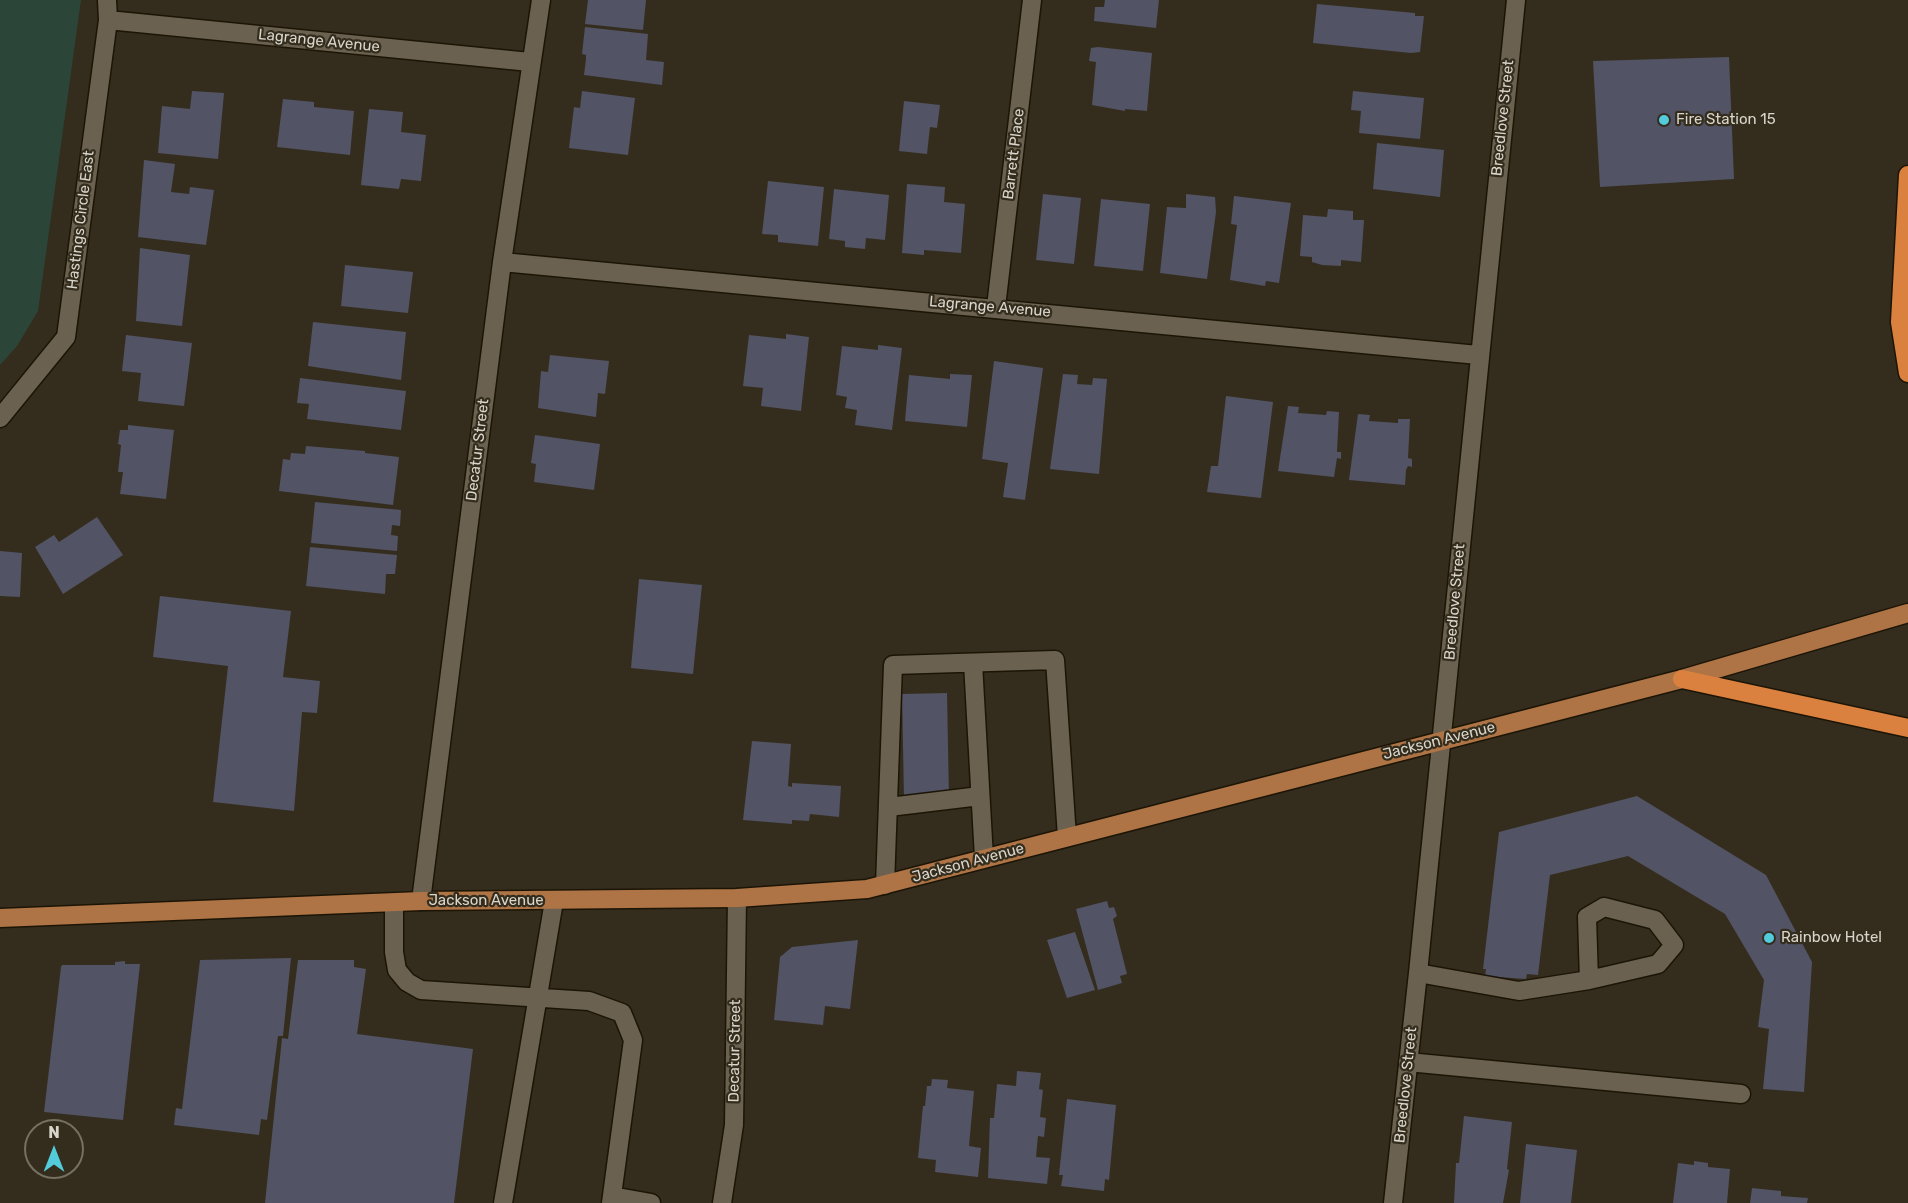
<!DOCTYPE html>
<style>
body{margin:0}
#map{position:relative;width:1908px;height:1203px;overflow:hidden;background:#342d1d;font-family:Rubik,sans-serif}
canvas{display:block}
.north{position:absolute;left:24px;top:1119px;width:60px;height:60px;box-sizing:border-box;background:#342d1d;border:2px solid #767063;border-radius:50%;rotate:0deg;font-size:16px;font-weight:700;line-height:24px;text-align:center;color:#d9d5cb}
.north::after{content:'';display:block;margin:auto;width:21px;height:27px;background:#53cbdb;clip-path:polygon(50% 0,100% 100%,50% 72%,0 100%)}
</style>
<div id="map">
<canvas width="1908" height="1203"></canvas>
<div class="north">N</div>
</div>
<script>
const context = document.querySelector('canvas').getContext('2d');
context.lineJoin = 'round';
function fillPath(path, color) { context.fillStyle = color; context.fill(path, 'evenodd'); }
const poly = rows => new Path2D(rows.map(r => 'M' + r).join(''));
function strokePath(path, color, width, dash) { context.strokeStyle = color; context.lineWidth = width; context.lineCap = dash ? 'butt' : 'round'; context.setLineDash(dash || []); context.stroke(path); }
function write(font, color, halo, rows, align = 'center') {
  context.font = font + ' Rubik,sans-serif'; context.lineWidth = 4.5; context.setLineDash([]); context.textBaseline = 'middle'; context.strokeStyle = halo; context.fillStyle = color; for (const [text, x, y, turn = 0] of rows) {
    context.save(); context.translate(x, y); context.rotate((+turn || 0) * Math.PI / 180); context.textAlign = isNaN(turn) ? turn : align; if (halo) context.strokeText(text, 0, 0); context.fillText(text, 0, 0); context.restore();
  }
}
fillPath(poly([
 [0,0,81,0,38,311,17,346,0,365]
]), '#2c4539');
fillPath(poly([
 [588,0,646,0,643,30,585,24],
 [1105,0,1159,0,1156,28,1094,21,1095,7,1104,7],
 [1317,4,1415,13,1415,16,1424,16,1420,52,1411,53,1313,43],
 [585,27,648,34,646,60,664,62,662,85,584,75,586,59,586,55,582,54],
 [1098,47,1152,53,1147,111,1125,109,1125,111,1092,105,1096,62,1089,61,1091,48],
 [1729,57,1734,179,1600,187,1593,61],
 [192,91,224,93,218,159,158,153,162,106,190,109],
 [582,91,635,98,628,155,569,148,574,107,580,108],
 [1353,91,1424,98,1420,139,1359,133,1361,111,1351,110],
 [283,99,314,102,314,107,354,111,350,155,277,147],
 [904,101,940,105,937,128,930,127,927,154,899,151],
 [369,109,403,112,401,132,426,135,421,181,401,179,399,189,361,185],
 [1377,143,1444,150,1440,197,1373,189],
 [144,160,175,164,171,192,189,194,190,187,214,190,206,245,138,237],
 [768,181,824,187,818,246,778,242,778,235,762,234],
 [907,184,945,187,944,202,965,204,961,253,924,250,924,255,902,253],
 [834,189,889,195,885,240,866,238,865,249,845,247,845,241,829,239],
 [1043,194,1081,198,1074,264,1036,260],
 [1186,194,1215,197,1216,212,1207,279,1160,273,1167,207,1186,208],
 [1234,196,1291,203,1279,283,1266,281,1265,286,1230,280,1237,225,1231,224],
 [1101,199,1150,204,1143,271,1094,266],
 [1328,209,1353,211,1353,220,1364,220,1361,262,1341,260,1341,266,1322,265,1312,262,1312,257,1300,256,1303,215,1327,217],
 [140,248,190,255,182,326,136,321],
 [345,265,413,272,408,313,341,306],
 [313,322,406,332,401,380,308,366],
 [786,334,809,337,801,411,761,406,763,388,743,386,749,335,786,339],
 [126,335,192,343,184,406,138,401,141,373,122,371],
 [878,345,902,348,892,430,855,425,857,410,845,408,847,397,836,395,842,346,878,350],
 [550,355,609,361,605,394,598,393,596,417,538,408,541,371,548,372],
 [994,361,1043,368,1025,500,1003,497,1008,463,982,459],
 [950,374,972,375,967,427,905,421,909,375,950,379],
 [1063,374,1078,375,1077,384,1092,385,1093,378,1107,379,1099,474,1050,469],
 [300,378,406,391,401,430,307,419,309,404,297,403],
 [1226,396,1273,402,1261,498,1207,492,1211,466,1218,466],
 [1288,406,1299,407,1298,413,1326,415,1327,411,1339,412,1337,452,1341,452,1341,459,1337,458,1334,477,1278,471],
 [1358,414,1370,415,1369,421,1398,423,1398,419,1410,419,1408,458,1412,459,1412,467,1408,466,1406,470,1405,485,1349,480],
 [128,425,174,430,166,499,120,494,123,472,118,472,121,445,118,444,120,430,128,430],
 [535,435,600,444,594,490,534,482,536,464,531,463],
 [306,446,365,451,365,453,399,457,393,505,279,491,283,459,290,460,291,453,305,454],
 [315,502,401,510,400,526,392,525,391,535,398,536,397,551,311,543],
 [97,517,123,555,63,594,35,547,54,535,59,542],
 [310,547,397,555,395,574,386,574,385,594,306,586],
 [0,551,22,553,20,597,0,596],
 [639,579,702,585,693,674,631,668],
 [160,596,291,611,283,677,320,681,317,713,302,712,294,811,213,802,228,666,153,657],
 [947,693,949,798,904,799,902,694],
 [752,741,791,744,788,786,792,787,792,783,841,786,839,817,810,814,809,821,792,820,792,824,743,820],
 [1637,796,1766,875,1812,962,1804,1092,1763,1089,1769,1029,1758,1027,1764,980,1725,914,1628,856,1550,875,1538,975,1527,974,1526,979,1485,976,1486,969,1483,969,1499,832],
 [1107,901,1109,908,1114,907,1117,916,1113,919,1127,974,1120,976,1122,983,1098,990,1076,909],
 [1075,932,1095,990,1067,998,1047,940],
 [858,940,850,1009,825,1006,823,1025,774,1020,780,957,792,947],
 [291,958,283,1036,278,1036,267,1120,261,1119,259,1135,174,1125,176,1108,182,1109,200,960],
 [298,960,354,960,354,967,366,969,357,1034,473,1049,454,1203,265,1203,282,1038,288,1039],
 [125,961,125,964,140,964,123,1120,44,1112,61,967,62,965,115,965,115,962],
 [1017,1071,1041,1073,1039,1089,1043,1090,1040,1117,1046,1118,1044,1137,1038,1136,1036,1157,1050,1158,1047,1184,988,1178,990,1118,994,1118,997,1084,1016,1086],
 [932,1079,948,1080,947,1088,974,1091,969,1146,981,1148,978,1177,935,1172,936,1160,918,1158,923,1106,925,1106,927,1086,931,1086],
 [1067,1099,1116,1105,1109,1180,1105,1179,1104,1191,1061,1186,1063,1175,1059,1175],
 [1464,1116,1512,1122,1507,1169,1509,1170,1503,1203,1454,1203,1456,1163,1459,1163],
 [1526,1144,1577,1150,1571,1203,1520,1203],
 [1694,1161,1708,1163,1708,1167,1730,1169,1727,1203,1673,1203,1678,1163,1694,1165],
 [1752,1188,1781,1191,1781,1196,1808,1198,1807,1203,1750,1203]
]), '#525364');
const minor = poly([
 [108,20,530,62],
 [502,262,1478,355],
 [996,307,1032,0],
 [0,418,66,337,108,20,107,0],
 [973,663,984,858],
 [889,807,980,796],
 [885,885,893,665,1055,660,1067,837],
 [421,901,502,262,541,0],
 [394,904,394,952,397,970,407,982,421,990,589,1001,622,1013,633,1040,611,1203],
 [1418,973,1519,991,1589,980,1658,964,1674,945,1655,920,1604,907,1587,917,1589,980],
 [1408,1062,1741,1094],
 [612,1196,651,1203],
 [503,1203,554,901],
 [722,1203,734,1125,737,898],
 [1393,1203,1418,973,1516,0]
]);
const major = poly([
 [0,918,421,901,737,898,867,889,1682,679,1908,613]
]);
const highway = poly([
 [1908,175,1900,322,1908,373],
 [1682,679,1908,728]
]);
strokePath(minor, '#1c1506', 21);
strokePath(major, '#1c1506', 21);
strokePath(highway, '#1c1506', 21);
strokePath(minor, '#6a6150', 18);
strokePath(major, '#ae7446', 18);
strokePath(highway, '#db813f', 18);
for (const [x, y, r, color] of [
 [1664,120,6,"#53cbdb"],
 [1769,938,6,"#53cbdb"]
]) { const dot = new Path2D(); dot.arc(x, y, r, 0, 2 * Math.PI); context.fillStyle = color; context.fill(dot); strokePath(dot, '#342d1d', 2); }
write('15px', '#d9d5cb', '#342d1d', [
 ["Lagrange Avenue",319,41,6],
 ["Breedlove Street",1503,118,-84],
 ["Barrett Place",1014,154,-83],
 ["Hastings Circle East",81,220,-83],
 ["Lagrange Avenue",990,307,5],
 ["Decatur Street",478,450,-83],
 ["Breedlove Street",1455,602,-85],
 ["Jackson Avenue",1439,741,-14],
 ["Jackson Avenue",968,863,-15],
 ["Jackson Avenue",486,901],
 ["Decatur Street",735,1051,-89],
 ["Breedlove Street",1406,1085,-84]
]);
write('15px', '#d9d5cb', '#342d1d', [
 ["Fire Station 15",1676,120],
 ["Rainbow Hotel",1781,938]
], 'left');
</script>
